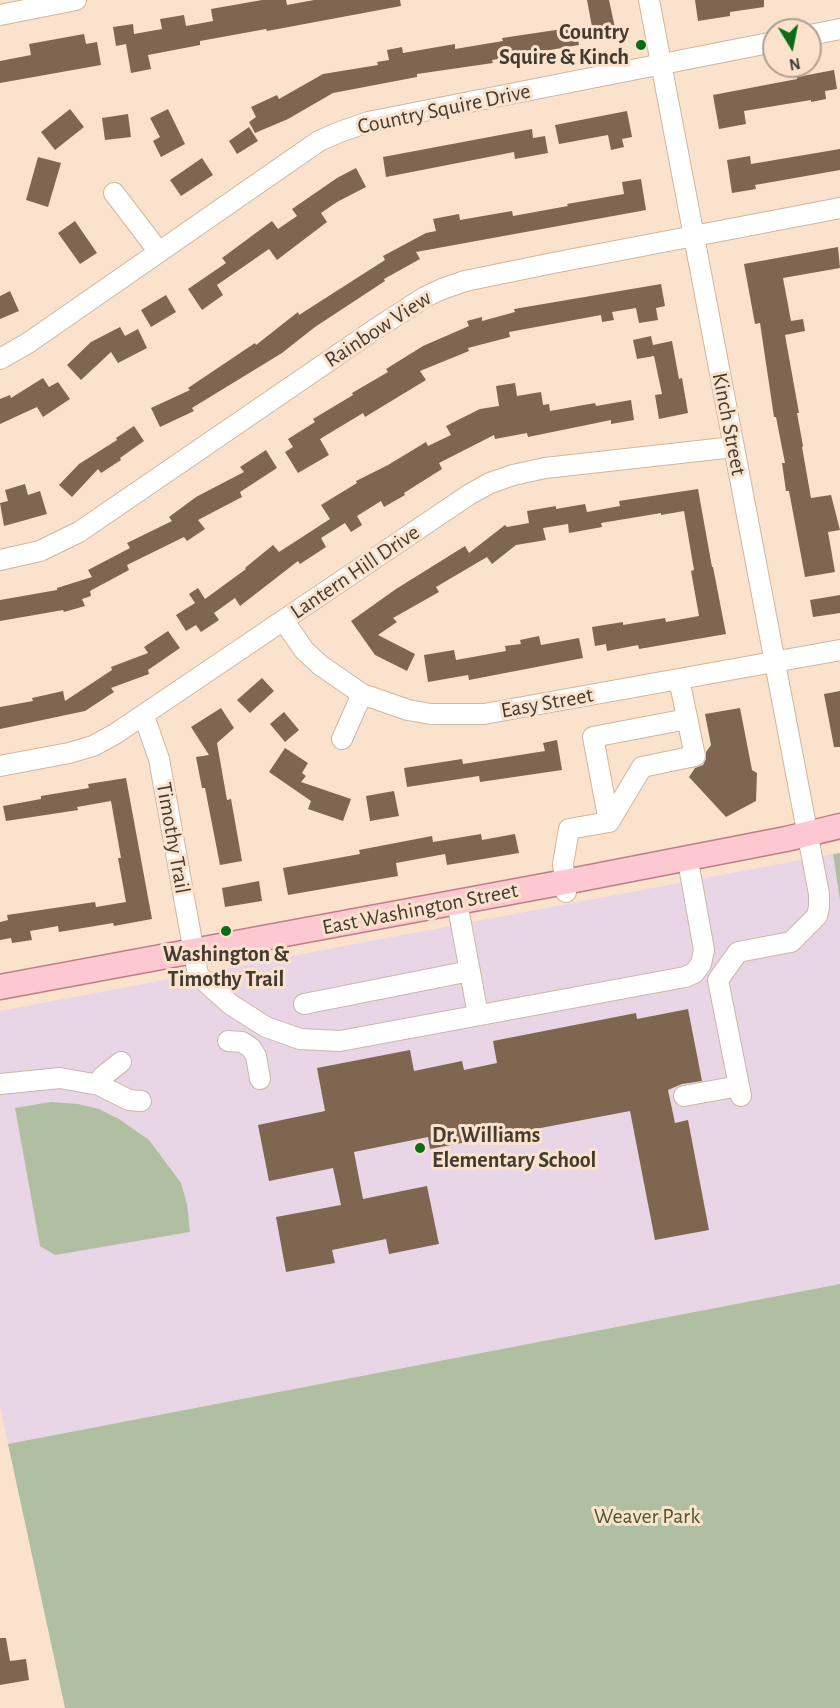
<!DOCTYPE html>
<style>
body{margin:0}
#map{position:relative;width:840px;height:1708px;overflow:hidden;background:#fae2cc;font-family:"Alegreya Sans",sans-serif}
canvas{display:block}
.north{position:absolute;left:762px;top:18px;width:60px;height:60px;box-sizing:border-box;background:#fae2cc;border:2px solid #b19f8e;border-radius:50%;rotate:170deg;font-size:16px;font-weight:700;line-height:24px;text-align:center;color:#433a31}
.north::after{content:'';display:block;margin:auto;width:21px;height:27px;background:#0c6b16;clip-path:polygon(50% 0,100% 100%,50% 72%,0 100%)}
</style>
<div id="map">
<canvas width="840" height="1708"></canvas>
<div class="north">N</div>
</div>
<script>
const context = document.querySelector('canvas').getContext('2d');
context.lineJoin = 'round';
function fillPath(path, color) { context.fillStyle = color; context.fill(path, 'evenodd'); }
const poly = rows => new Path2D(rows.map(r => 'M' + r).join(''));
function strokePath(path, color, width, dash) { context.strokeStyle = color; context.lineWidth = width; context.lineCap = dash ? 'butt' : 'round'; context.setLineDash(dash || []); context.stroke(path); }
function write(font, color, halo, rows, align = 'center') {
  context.font = font + ' "Alegreya Sans",sans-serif'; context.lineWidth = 6; context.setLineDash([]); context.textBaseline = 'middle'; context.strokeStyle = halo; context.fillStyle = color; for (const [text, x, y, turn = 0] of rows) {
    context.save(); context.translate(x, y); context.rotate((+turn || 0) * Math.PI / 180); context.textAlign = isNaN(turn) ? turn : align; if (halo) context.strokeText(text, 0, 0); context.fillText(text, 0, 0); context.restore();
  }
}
fillPath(poly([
 [833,854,840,900,840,1284,8,1444,0,1406,0,1011]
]), '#e8d6e7');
fillPath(poly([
 [840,853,840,900,833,854],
 [51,1102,78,1104,99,1109,119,1119,149,1140,181,1183,187,1204,190,1232,55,1255,40,1246,15,1108],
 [840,1284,840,1708,65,1708,8,1444]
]), '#b0bfa1');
fillPath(poly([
 [262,0,286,0,287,5,314,0,400,0,401,6,267,31,266,29,200,41,200,45,148,55,151,69,131,73,126,44,116,46,113,27,133,24,134,34,162,29,160,19,184,15,186,26,213,21,211,9],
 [587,0,609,0,615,28,593,32],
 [695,0,764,0,764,7,730,12,730,16,698,21],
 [576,27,579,45,492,60,493,63,417,74,417,77,333,93,288,119,255,133,249,122,256,117,251,107,277,95,279,99,323,74,378,65,377,62,389,60,387,50,402,47,403,53,455,44,455,49,503,41,502,38],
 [84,34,86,44,97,42,101,65,0,83,0,61,31,55,29,44],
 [834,70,837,89,825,91,826,99,811,102,811,100,744,111,746,124,719,129,713,95,797,79,797,77],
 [70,109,84,127,55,150,41,132],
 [168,109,185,144,161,157,153,141,160,137,150,118],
 [627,111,632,137,622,139,624,147,611,150,608,135,559,144,555,125],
 [128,114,131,137,105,140,102,118],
 [249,127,258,141,237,154,229,141],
 [532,129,533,138,545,136,548,153,515,159,514,152,386,177,383,157],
 [840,149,840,170,755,185,756,189,732,193,727,160,750,156,751,164],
 [38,157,61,163,48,207,26,200],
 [202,158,213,175,181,196,170,180],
 [356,168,366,187,337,202,321,213,327,222,277,260,269,249,217,285,223,295,202,310,188,289,226,263,222,258,272,221,278,229,297,216,292,209,337,178],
 [641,179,646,210,416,252,420,259,384,279,385,281,315,327,282,353,192,408,194,411,160,427,151,408,190,390,188,388,255,343,256,345,298,312,299,315,385,260,383,256,426,233,436,231,433,219,459,214,460,220,512,211,513,216,568,206,567,204,624,194,622,182],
 [75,221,97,253,80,264,58,233],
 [838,247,840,268,783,278,791,321,803,319,805,331,785,335,799,413,797,413,803,446,802,447,811,498,831,495,840,530,828,532,835,572,805,577,789,491,786,491,782,463,785,463,776,417,774,417,760,323,755,324,744,264],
 [661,284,665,306,656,308,658,320,639,323,636,308,612,312,614,320,602,322,601,315,509,332,510,337,468,348,469,351,420,371,426,380,365,417,363,413,320,439,329,455,298,473,285,452,293,447,288,439,315,422,313,419,353,395,352,393,388,372,386,369,423,346,469,326,467,321,482,317,482,321,515,312,514,309],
 [10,291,19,311,0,319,0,296],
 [166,295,176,312,151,327,141,310],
 [120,327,125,336,138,329,147,348,118,363,111,352,81,380,67,365,91,342],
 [651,336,653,345,672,341,679,379,682,378,688,413,659,419,655,395,662,394,654,356,637,359,633,340],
 [43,378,49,387,58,382,70,399,43,417,37,407,0,424,0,399,10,395,11,398],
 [515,383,517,396,541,392,543,405,549,404,550,411,595,403,596,406,631,400,634,420,611,424,611,420,528,437,527,433,495,439,494,435,439,463,442,469,404,493,405,495,384,507,381,501,357,516,362,525,351,532,345,523,321,538,326,547,300,564,298,561,240,606,235,598,214,613,219,620,201,632,196,625,186,631,176,615,195,603,189,594,198,588,205,599,246,569,245,568,273,545,279,552,330,519,321,505,357,483,356,481,388,465,426,442,428,446,451,435,446,426,480,409,499,406,496,386],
 [134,426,144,441,120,458,121,460,101,473,98,469,72,497,59,485,79,464,117,440,116,438],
 [266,450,277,468,240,492,242,497,198,520,205,529,187,541,184,537,127,565,129,570,90,591,91,596,82,599,85,606,64,612,63,610,0,621,0,600,57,590,57,588,92,577,88,570,130,548,127,543,172,521,169,517,196,497,244,472,240,467],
 [25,484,28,495,40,491,47,514,4,526,0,503,8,501,5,490],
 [698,489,712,567,713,567,726,634,639,649,638,645,607,651,606,644,595,646,592,627,623,622,623,625,665,618,666,622,699,616,691,571,694,570,684,511,661,515,661,513,601,523,602,527,569,533,568,524,543,528,546,540,516,545,492,564,487,557,436,587,439,592,393,618,397,622,378,635,415,654,407,671,375,655,351,621,396,589,465,546,469,553,505,525,507,527,529,523,527,511,556,506,556,509,585,504,587,512,620,506,619,501],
 [840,595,840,613,813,617,810,600],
 [168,631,180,648,148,670,149,674,111,688,114,692,85,711,0,729,0,707,33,701,32,698,63,691,65,701,112,670,111,667,148,653,144,647],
 [539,636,541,645,579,638,583,658,469,680,468,675,428,682,424,655,454,650,456,660,506,651,505,646,521,644,520,640],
 [262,678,274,691,250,713,237,700],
 [840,691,840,747,834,747,824,694],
 [221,708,234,728,217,743,227,800,231,799,242,861,220,865,205,788,202,788,196,757,209,755,191,727],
 [740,708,752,770,757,773,756,801,726,817,689,777,695,768,703,765,706,759,706,752,711,745,705,714],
 [284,712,299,730,285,742,270,724],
 [557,740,562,770,480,782,479,776,407,787,404,768,462,759,463,764,545,751,543,743],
 [285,748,308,763,302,773,306,776,301,782,351,799,343,821,308,809,311,801,269,772],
 [126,778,152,919,114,926,113,923,59,932,58,926,30,931,32,940,12,943,11,938,0,940,0,922,8,920,7,915,95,902,96,907,126,902,118,858,121,858,111,801,77,807,78,810,6,821,3,806,41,799,41,796,89,788,88,784],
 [394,791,399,816,370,821,366,796],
 [481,834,482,840,515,834,519,853,447,865,445,854,396,863,398,876,288,895,283,868,360,854,359,850,432,836,433,842],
 [259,881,262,901,225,907,222,888],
 [688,1009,702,1081,682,1084,668,1090,675,1123,688,1120,709,1230,655,1240,630,1111,430,1149,428,1137,354,1152,363,1199,427,1186,439,1244,389,1254,386,1239,332,1250,335,1263,286,1272,276,1217,341,1205,333,1168,269,1181,258,1125,325,1111,317,1068,410,1050,414,1071,462,1061,464,1070,497,1063,493,1041,636,1013,637,1019],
 [0,1638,6,1638,10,1661,26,1659,29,1680,0,1685]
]), '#7e6650');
const minor = poly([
 [649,0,819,894,819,907,817,916,791,942,738,952,718,980,741,1096],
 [0,15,76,0],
 [810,35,840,29],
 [114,193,159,252],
 [0,359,28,343,319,141,337,133,368,122,774,42],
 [0,560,40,551,79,532,374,330,425,297,442,289,465,281,553,263,840,208],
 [284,621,304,650,320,665,362,694,408,710,431,714,484,714,840,650],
 [144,716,159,759,198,975,230,1004,266,1027,300,1039,340,1041,685,977,694,973,701,964,704,950,690,872],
 [342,739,362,694],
 [0,766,69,753,93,746,115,734,470,494,490,483,513,475,545,468,734,447],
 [609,822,593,737,687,719],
 [566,892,563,864,569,829,609,822,642,767,695,756,679,679],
 [457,902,478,1015],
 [304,1004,470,971],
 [228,1041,242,1042,251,1048,256,1056,260,1079],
 [0,1084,60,1078,99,1085,129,1100,141,1101],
 [99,1085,102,1077,121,1062],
 [684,1096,739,1086]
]);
const major = poly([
 [0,987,565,882,786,839,840,826]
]);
strokePath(minor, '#ceb7a2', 22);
strokePath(major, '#bb7f86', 27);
strokePath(minor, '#fff', 20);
strokePath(major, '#fdc8d2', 24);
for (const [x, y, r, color] of [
 [641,45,6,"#0c6b16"],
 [226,931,6,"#0c6b16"],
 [420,1148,6,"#0c6b16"]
]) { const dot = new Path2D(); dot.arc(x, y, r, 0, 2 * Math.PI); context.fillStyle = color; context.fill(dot); strokePath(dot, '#fae2cc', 2); }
write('bold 22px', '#433a31', '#fae2cc', [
 ["Country",629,32],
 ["Squire & Kinch",629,57],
 ["Washington &",226,954,"center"],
 ["Timothy Trail",226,979,"center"],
 ["Dr. Williams",432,1135,"left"],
 ["Elementary School",432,1160,"left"]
], 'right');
write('22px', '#433a31', '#fae2cc', [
 ["Country Squire Drive",444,109,-12],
 ["Rainbow View",378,329,-33],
 ["Kinch Street",729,424,79],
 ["Lantern Hill Drive",355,572,-34],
 ["Easy Street",547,703,-10],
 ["Timothy Trail",173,838,80],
 ["East Washington Street",420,909,-11]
]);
write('22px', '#475c2d', '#fae2cc', [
 ["Weaver Park",647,1516]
]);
</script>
